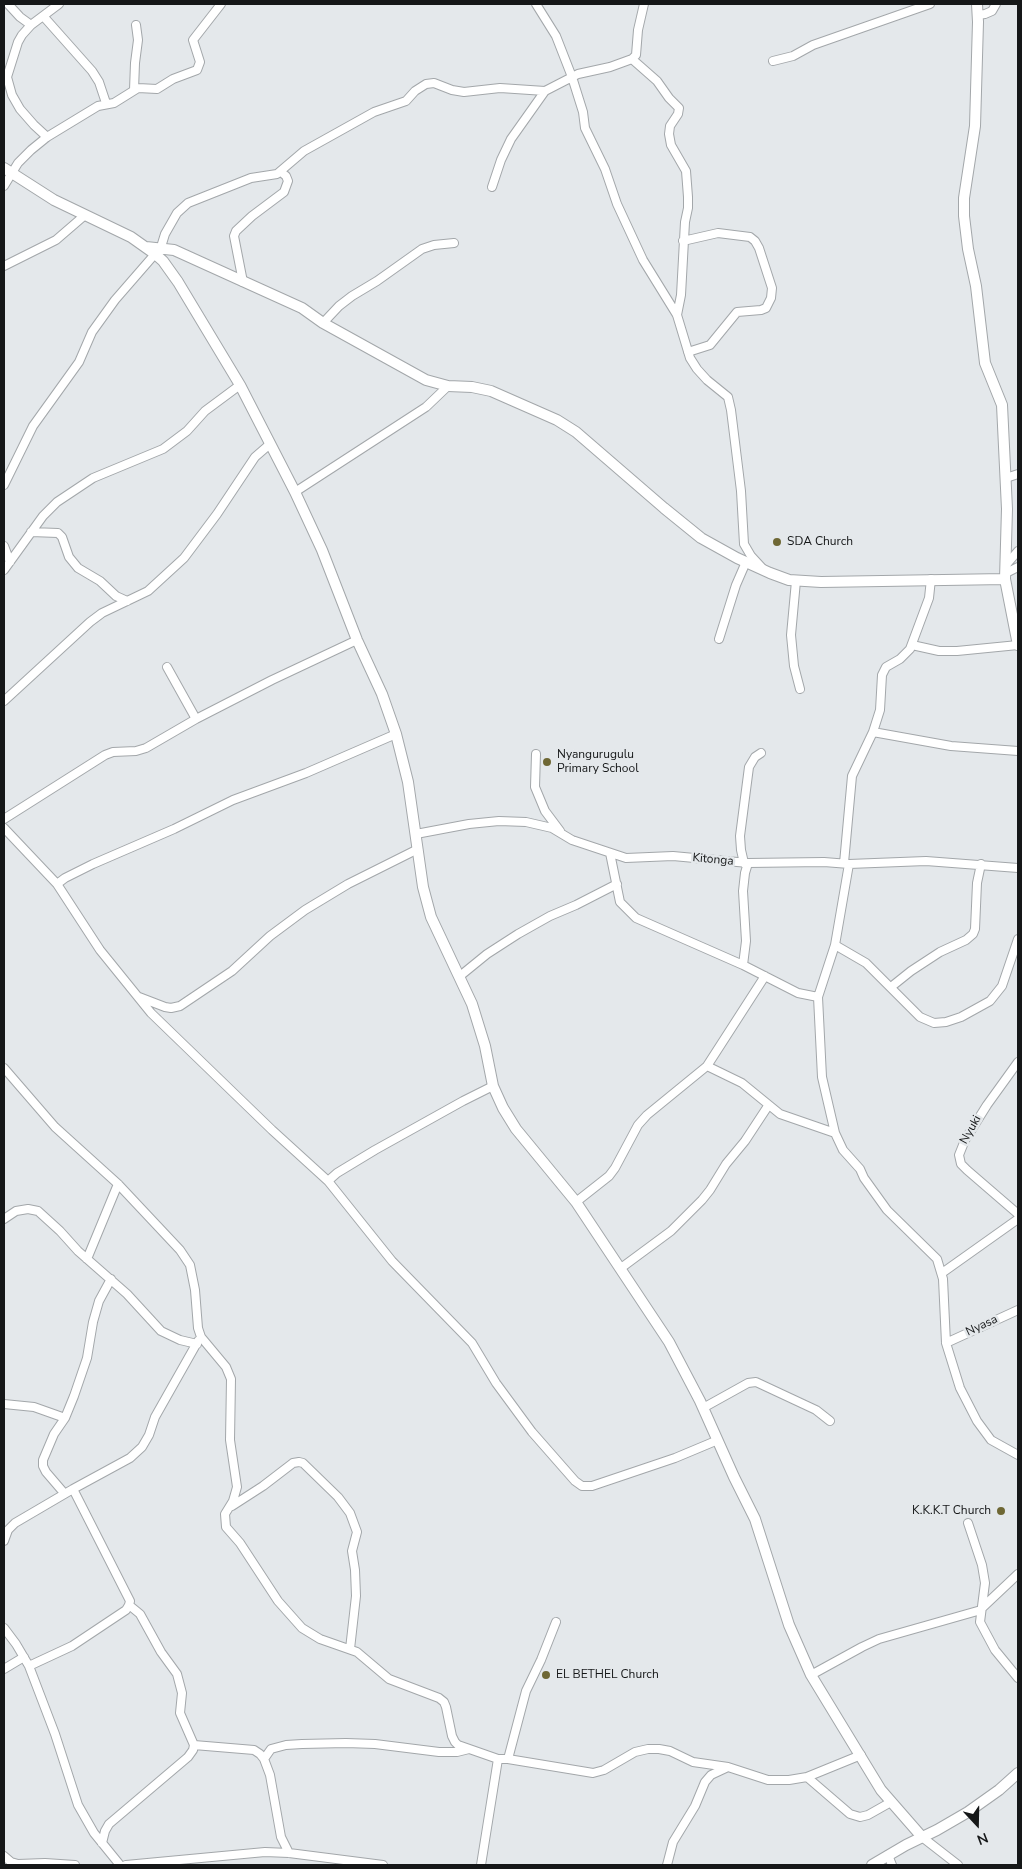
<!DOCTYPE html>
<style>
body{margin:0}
#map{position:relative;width:1022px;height:1869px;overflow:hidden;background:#e4e8eb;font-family:"Nunito Sans",sans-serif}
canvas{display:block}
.frame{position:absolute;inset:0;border:5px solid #151718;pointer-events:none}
.north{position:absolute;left:952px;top:1799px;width:50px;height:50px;-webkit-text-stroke:4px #e4e8eb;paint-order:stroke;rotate:159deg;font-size:14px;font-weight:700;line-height:20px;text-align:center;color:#151718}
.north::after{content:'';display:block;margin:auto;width:18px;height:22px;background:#151718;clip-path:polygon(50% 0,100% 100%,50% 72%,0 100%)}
</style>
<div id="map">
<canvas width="1022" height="1869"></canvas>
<div class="frame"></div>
<div class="north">N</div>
</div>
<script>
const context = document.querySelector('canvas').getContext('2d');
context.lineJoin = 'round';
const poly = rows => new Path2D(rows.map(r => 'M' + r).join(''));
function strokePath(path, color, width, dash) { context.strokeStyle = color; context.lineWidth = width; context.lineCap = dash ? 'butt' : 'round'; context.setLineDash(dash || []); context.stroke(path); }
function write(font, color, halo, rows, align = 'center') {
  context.font = font + ' "Nunito Sans",sans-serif'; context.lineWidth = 5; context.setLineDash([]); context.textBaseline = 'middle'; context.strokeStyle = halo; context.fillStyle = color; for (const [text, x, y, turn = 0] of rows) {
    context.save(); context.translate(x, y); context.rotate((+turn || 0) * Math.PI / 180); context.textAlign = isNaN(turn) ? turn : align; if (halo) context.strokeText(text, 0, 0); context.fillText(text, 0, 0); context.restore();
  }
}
const minor = poly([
 [8,4,20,17,31,25],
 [536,4,556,36,572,77,583,112,585,128,605,169,617,204,643,260,677,315,690,358,697,369,707,380,728,397,731,410,741,491,744,544,751,556,763,569],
 [978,15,985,14,992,11,996,4],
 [44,17,92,71,99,82,106,103],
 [632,59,657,81,669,98,679,108,678,114,670,126,669,134,671,145,686,171,688,197,688,208,685,222,681,295,677,315],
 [773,61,793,56,813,45,930,4],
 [134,90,135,63,138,40,136,25],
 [47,137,34,125,20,109,12,95,7,77,18,42,22,35,31,25,59,4],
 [4,186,18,163,31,150,47,137,98,106,114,103,138,88,157,89,173,79,197,70,200,62,193,40,221,4],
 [492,187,501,160,511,139,545,91],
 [683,241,718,233,750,237,755,241,759,248,772,288,771,298,766,308,761,310,737,312,710,345,688,352],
 [161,247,165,234,177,213,188,203,251,178,277,174,304,151,374,112,406,101,415,91,426,84,434,83,452,90,464,92,500,88,545,91,578,74,610,67,632,59,636,55,638,30,644,4],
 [4,266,56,240,85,215],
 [243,282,234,236,236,231,252,216,284,192,288,181,286,176,281,172],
 [323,323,339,306,352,296,377,281,422,249,434,245,454,243],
 [1006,478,1018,474],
 [4,485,33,426,79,362,92,332,115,300,155,254],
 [295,492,426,407,448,386],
 [31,532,58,533,62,537,69,557,78,568,100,581,116,596,127,601],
 [4,546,10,562],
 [1006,565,1018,551],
 [4,570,43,516,57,502,93,478,163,449,187,431,205,411,240,385],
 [1006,573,1018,567],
 [796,581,791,635,794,666,800,689],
 [719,639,736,585,746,562],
 [912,645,939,651,957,651,1018,645],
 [167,667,196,719],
 [4,701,90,622,102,613,148,591,184,558,217,514,255,457,270,444],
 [873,732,951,746,1018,751],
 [536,754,535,787,545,811,560,831],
 [4,819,105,755,113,752,136,751,146,748,196,719,272,680,357,640],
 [4,828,57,884,100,950,151,1013,272,1130,328,1181,392,1261,472,1343,496,1383,532,1432,575,1481,582,1486,592,1486,675,1458,718,1440],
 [416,834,469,824,499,821,526,822,552,828,572,840,626,858,673,856,748,863,824,862,849,864,926,861,1018,868],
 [610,853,620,902,636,918,743,965,798,993,818,997],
 [744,863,741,850,740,836,749,767,755,757,761,753],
 [844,863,852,776,873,732,880,710,882,675,886,667,900,659,910,649,929,598,931,579],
 [849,864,835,945,818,997,822,1077,835,1133,843,1150,860,1169,864,1178,887,1210,937,1259,943,1279,946,1343,960,1388,977,1421,991,1440,1018,1455],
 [57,884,65,878,93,864,174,829,233,800,306,773,396,734],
 [835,945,866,963,920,1017,934,1023,946,1022,961,1017,990,1001,1002,986,1018,939],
 [743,965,746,941,743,891,745,873,748,863],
 [460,976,487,954,518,934,550,916,576,905,617,884],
 [891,987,911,971,940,952,966,940,973,934,975,929,977,883,981,864],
 [139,997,165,1007,171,1008,180,1006,232,971,270,936,305,910,348,884,418,849],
 [1018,1062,987,1105,965,1140,959,1155,961,1164,967,1170,1018,1214],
 [707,1066,742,1083,780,1114,835,1133],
 [4,1068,55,1127,118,1184,180,1250,190,1265,195,1290,198,1328,201,1337,226,1367,231,1379,230,1440,237,1487,233,1501,225,1514,226,1527,240,1543,278,1601,302,1628,320,1639,357,1652,389,1679,439,1698,444,1702,446,1707,452,1736,455,1742,458,1745,498,1759,508,1759,593,1773,604,1770,635,1752,648,1749,659,1749,670,1751,693,1762,728,1767,768,1780,789,1780,807,1777,861,1755],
 [328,1181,337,1173,375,1150,463,1101,493,1086],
 [576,1202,609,1176,615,1168,638,1125,647,1115,707,1066,765,976],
 [4,1219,16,1211,28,1209,38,1211,60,1231,78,1251,127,1294,161,1331,180,1340,197,1344],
 [87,1259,118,1184],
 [621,1268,671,1231,702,1200,710,1190,726,1164,745,1141,768,1106],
 [942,1273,1018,1219],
 [946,1343,1018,1310],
 [4,1404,34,1407,65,1418],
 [703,1408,748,1383,756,1382,816,1410,830,1421],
 [73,1489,130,1458,142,1447,149,1435,155,1417,198,1341],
 [64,1493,46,1472,43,1466,43,1460,54,1434,65,1418,74,1396,87,1358,93,1322,99,1301,111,1279],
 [232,1506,263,1486,293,1463,299,1462,303,1463,338,1497,350,1513,357,1532,352,1551,355,1570,356,1596,350,1649],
 [968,1523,982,1565,985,1583,980,1622,995,1650,1018,1678],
 [4,1541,8,1530,15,1523,73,1489,130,1601,129,1605,126,1610,72,1646,29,1666],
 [983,1607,1018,1574],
 [4,1628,16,1644,29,1666,55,1734,78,1805,94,1833,120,1865],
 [4,1669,24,1657],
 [811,1675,862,1647,879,1639,981,1610],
 [194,1745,254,1750,260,1754,264,1759,270,1775,281,1837,289,1853],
 [264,1759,271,1749,286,1745,302,1744,346,1743,375,1744,439,1752,457,1752,469,1749],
 [508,1759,526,1691,541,1660,556,1622],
 [807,1777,850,1814,860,1817,868,1815,891,1802],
 [922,1837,958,1865],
 [102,1843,105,1831,109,1824,188,1757,193,1750,194,1745,180,1713,182,1693,177,1674,161,1652,140,1614,129,1605],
 [888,1855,892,1865],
 [4,1856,11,1862,18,1864,45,1863,75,1865],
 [126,1865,265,1852,289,1853,383,1865],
 [481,1865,498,1759],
 [667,1865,673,1842,695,1806,705,1782,711,1775,726,1768]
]);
const tertiary = poly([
 [977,4,978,22,975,126,964,198,964,216,968,249,976,286,985,363,1002,405,1007,509,1005,579,1018,645],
 [4,168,54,200,131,237,155,254,163,261,178,282,240,385,295,492,322,550,357,640,382,694,396,734,408,782,423,887,431,917,472,1004,485,1046,493,1086,503,1108,516,1129,576,1202,669,1342,700,1401,734,1477,755,1519,789,1625,811,1675,881,1790,922,1837],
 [146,247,174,250,302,308,323,323,426,380,448,386,472,387,491,391,557,420,576,432,664,508,701,538,737,558,770,573,789,580,821,582,1005,579],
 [872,1865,906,1845,937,1830,968,1812,999,1790,1018,1773]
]);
strokePath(minor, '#a3a7aa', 10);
strokePath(tertiary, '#a3a7aa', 12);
strokePath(minor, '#fff', 8);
strokePath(tertiary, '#fff', 10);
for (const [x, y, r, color] of [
 [777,542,5,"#6e6734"],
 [547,762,5,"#6e6734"],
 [1001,1511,5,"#6e6734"],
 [546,1675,5,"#6e6734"]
]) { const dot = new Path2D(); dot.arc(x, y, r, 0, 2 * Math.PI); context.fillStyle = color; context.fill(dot); strokePath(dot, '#e4e8eb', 2); }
write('12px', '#151718', '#e4e8eb', [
 ["SDA Church",787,542],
 ["Nyangurugulu",557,755],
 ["Primary School",557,769],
 ["K.K.K.T Church",991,1511,"right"],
 ["EL BETHEL Church",556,1675]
], 'left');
write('12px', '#151718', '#e4e8eb', [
 ["Kitonga",713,860,5],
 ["Nyuki",971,1130,-61],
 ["Nyasa",982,1326,-25]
]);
</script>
